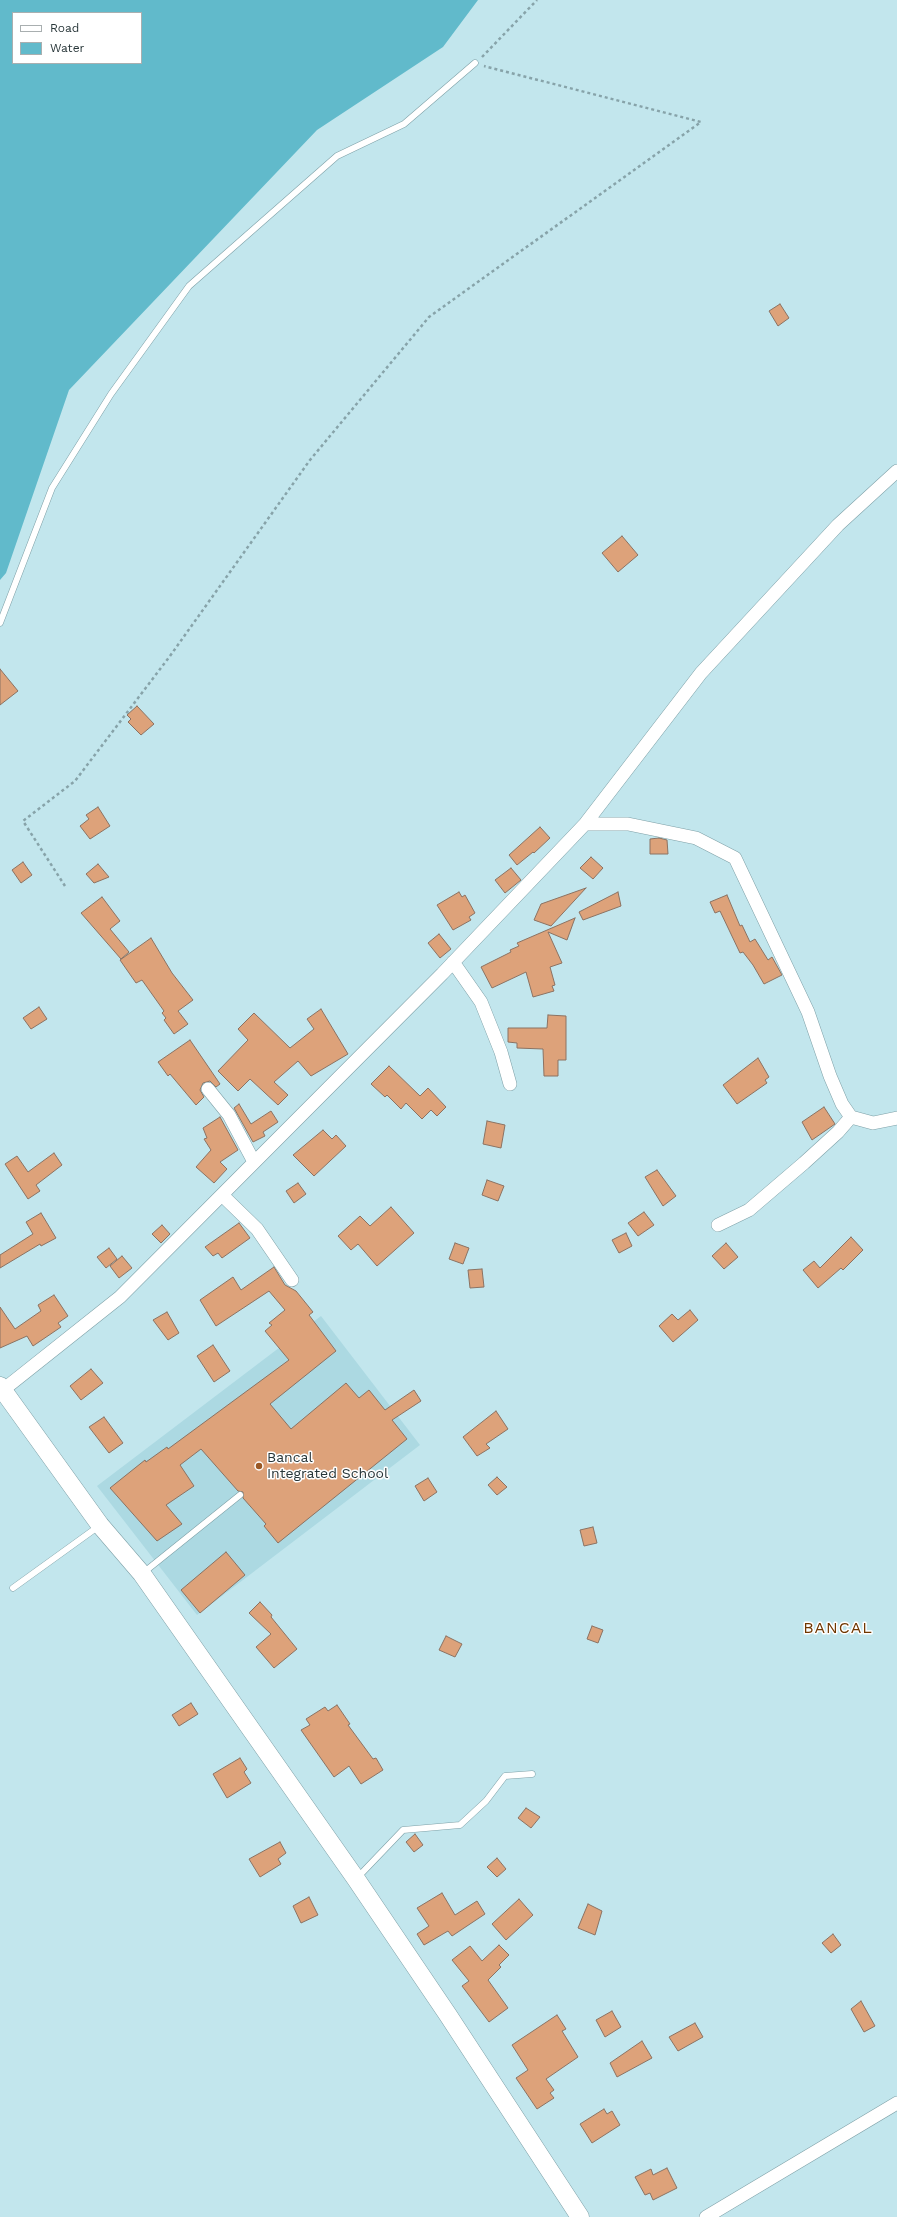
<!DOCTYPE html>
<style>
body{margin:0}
#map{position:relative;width:897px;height:2217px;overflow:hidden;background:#c2e6ed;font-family:"Work Sans",sans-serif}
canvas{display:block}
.legend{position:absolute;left:12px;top:12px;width:130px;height:52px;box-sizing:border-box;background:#fff;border:1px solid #a9afb0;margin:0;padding:5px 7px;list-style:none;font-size:12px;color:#283639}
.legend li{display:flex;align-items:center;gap:8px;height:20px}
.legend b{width:20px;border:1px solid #a9afb0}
</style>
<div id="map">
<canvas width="897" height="2217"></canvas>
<ul class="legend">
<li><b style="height:5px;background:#fff"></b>Road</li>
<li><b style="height:11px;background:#61bacb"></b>Water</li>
</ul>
</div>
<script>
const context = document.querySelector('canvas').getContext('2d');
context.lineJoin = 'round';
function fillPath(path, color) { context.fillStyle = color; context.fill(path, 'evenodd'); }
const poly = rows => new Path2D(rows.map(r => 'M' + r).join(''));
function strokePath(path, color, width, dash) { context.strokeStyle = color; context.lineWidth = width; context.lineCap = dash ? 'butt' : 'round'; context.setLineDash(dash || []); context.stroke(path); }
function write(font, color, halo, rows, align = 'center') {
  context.font = font + ' "Work Sans",sans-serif'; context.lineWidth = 3; context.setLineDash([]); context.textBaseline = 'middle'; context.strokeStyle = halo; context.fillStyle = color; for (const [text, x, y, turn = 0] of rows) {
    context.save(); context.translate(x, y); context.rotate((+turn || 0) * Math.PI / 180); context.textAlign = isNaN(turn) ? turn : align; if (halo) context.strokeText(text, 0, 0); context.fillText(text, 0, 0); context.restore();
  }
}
fillPath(poly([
 [321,1316,420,1445,197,1615,97,1486]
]), '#acd9e2');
fillPath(poly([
 [0,0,478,0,443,47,317,130,69,390,6,573,0,580],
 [13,13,141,13,141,63,13,63]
]), '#61bacb');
const building = poly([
 [780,304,789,318,778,326,769,311,780,304],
 [622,536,638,555,618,572,602,553,622,536],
 [0,669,18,691,0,705,0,669],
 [137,706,154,724,141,735,128,722,131,719,127,715,137,706],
 [98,807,110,826,90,839,80,826,89,819,86,815,98,807],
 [540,827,550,838,534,853,533,852,517,865,509,855,540,827],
 [659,838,667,840,668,854,650,854,650,839,659,838],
 [591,857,603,868,593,879,580,868,591,857],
 [23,862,32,875,21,883,12,870,23,862],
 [98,864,109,877,94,883,86,874,98,864],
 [511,868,521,880,505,893,495,880,511,868],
 [586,888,551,926,534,920,541,904,586,888],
 [459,892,462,897,465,895,475,913,469,917,471,920,453,930,437,905,459,892],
 [618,892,621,906,583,920,579,912,618,892],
 [727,895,740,926,742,925,750,942,755,939,768,960,772,957,782,975,764,984,753,965,743,952,740,953,720,911,715,913,710,902,727,895],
 [102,897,120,921,110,929,129,952,121,959,81,913,102,897],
 [575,918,567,940,548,932,562,963,550,967,555,985,552,986,554,991,533,997,526,972,492,988,481,967,511,952,510,950,519,946,517,943,575,918],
 [439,934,451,949,440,958,428,943,439,934],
 [151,938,172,973,193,1000,178,1011,188,1024,174,1034,164,1020,166,1018,162,1013,164,1011,142,980,136,983,120,960,151,938],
 [39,1007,47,1019,31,1029,23,1018,39,1007],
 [321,1009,348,1054,311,1076,298,1061,274,1082,288,1095,278,1105,250,1079,238,1091,218,1071,248,1040,238,1029,254,1013,290,1048,314,1029,307,1019,321,1009],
 [548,1015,566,1016,566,1060,558,1060,558,1076,544,1076,543,1049,517,1048,517,1043,508,1042,508,1028,547,1028,548,1015],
 [190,1040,220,1084,216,1087,210,1081,203,1083,200,1090,204,1097,196,1105,170,1074,168,1076,158,1062,190,1040],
 [758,1058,769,1077,765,1080,767,1083,737,1104,723,1085,758,1058],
 [389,1066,420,1096,428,1088,446,1107,437,1116,431,1110,422,1119,406,1103,401,1109,387,1095,385,1097,371,1084,389,1066],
 [239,1104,251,1124,271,1111,278,1122,263,1132,265,1136,253,1142,234,1108,239,1104],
 [824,1107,835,1124,812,1140,802,1122,824,1107],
 [220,1117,238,1150,220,1162,227,1169,214,1183,196,1167,211,1150,204,1139,207,1138,203,1128,220,1117],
 [487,1121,505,1125,501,1148,483,1144,487,1121],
 [323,1130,332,1139,336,1135,346,1146,314,1176,293,1155,323,1130],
 [54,1153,62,1165,36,1185,40,1191,28,1199,5,1164,17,1156,28,1172,54,1153],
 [657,1170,676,1196,663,1206,645,1177,657,1170],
 [487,1180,504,1186,498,1201,482,1195,487,1180],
 [298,1183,306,1194,294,1203,286,1191,298,1183],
 [391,1207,414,1233,377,1266,358,1244,351,1250,338,1236,360,1216,370,1226,391,1207],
 [644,1212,654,1225,638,1236,628,1223,644,1212],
 [41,1213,56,1238,41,1246,40,1244,0,1268,0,1255,33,1234,26,1222,41,1213],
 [239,1223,250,1238,222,1258,218,1253,213,1256,205,1247,239,1223],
 [162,1225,170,1234,161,1243,152,1234,162,1225],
 [626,1233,632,1246,619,1253,612,1240,626,1233],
 [851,1237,863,1250,843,1270,841,1268,818,1288,803,1270,814,1261,820,1268,851,1237],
 [455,1243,469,1248,463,1264,449,1259,455,1243],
 [726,1243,738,1257,724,1269,712,1256,726,1243],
 [109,1248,117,1259,106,1268,97,1257,109,1248],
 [122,1256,132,1268,119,1278,110,1266,122,1256],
 [274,1267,285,1285,296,1291,313,1312,309,1315,336,1351,270,1404,291,1429,346,1383,359,1398,369,1390,385,1410,414,1390,421,1401,392,1420,407,1439,278,1543,264,1526,266,1524,243,1498,243,1492,238,1491,201,1449,180,1465,194,1486,166,1505,182,1524,157,1541,110,1488,145,1460,146,1462,167,1447,168,1449,289,1360,265,1331,272,1325,269,1323,285,1310,269,1291,216,1326,200,1300,233,1277,241,1290,274,1267],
 [482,1269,484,1287,470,1288,468,1270,482,1269],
 [54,1295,68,1316,58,1323,61,1327,33,1346,27,1336,0,1348,0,1307,15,1329,41,1311,38,1305,54,1295],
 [690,1310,698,1320,673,1342,659,1326,672,1314,678,1320,690,1310],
 [167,1312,179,1333,168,1340,153,1320,167,1312],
 [213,1345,230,1371,214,1382,197,1356,213,1345],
 [91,1369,103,1383,81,1400,70,1386,91,1369],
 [496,1411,508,1429,486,1444,490,1448,477,1456,463,1437,496,1411],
 [104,1417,123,1443,109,1453,89,1427,104,1417],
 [497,1477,507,1487,497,1495,488,1485,497,1477],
 [428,1478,437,1492,424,1501,415,1486,428,1478],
 [593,1527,597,1543,584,1546,580,1530,593,1527],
 [226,1552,245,1575,200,1613,181,1590,226,1552],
 [260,1602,272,1615,271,1617,297,1649,274,1668,256,1647,271,1634,249,1613,260,1602],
 [592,1626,603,1630,598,1643,587,1639,592,1626],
 [446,1636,462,1644,455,1657,439,1650,446,1636],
 [191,1703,198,1714,179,1726,172,1715,191,1703],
 [337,1705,350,1724,348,1725,373,1759,376,1758,383,1770,361,1784,349,1766,334,1777,301,1730,310,1725,306,1719,325,1707,328,1711,337,1705],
 [240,1758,247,1769,244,1772,251,1783,227,1798,213,1774,240,1758],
 [526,1808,540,1817,531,1828,518,1818,526,1808],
 [415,1834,423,1845,414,1852,406,1842,415,1834],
 [280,1842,286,1853,278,1859,281,1864,260,1877,249,1859,280,1842],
 [497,1858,506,1869,497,1877,487,1867,497,1858],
 [442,1893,455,1915,477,1901,485,1914,452,1936,448,1931,424,1945,417,1934,429,1926,417,1908,442,1893],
 [309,1897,318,1915,301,1923,293,1906,309,1897],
 [519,1899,533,1915,506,1940,492,1924,519,1899],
 [588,1904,602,1911,595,1935,578,1928,588,1904],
 [833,1934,841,1945,831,1953,822,1943,833,1934],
 [499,1945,509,1955,499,1965,501,1967,488,1980,508,2008,489,2022,462,1986,469,1981,452,1960,470,1946,482,1961,499,1945],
 [861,2001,875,2026,864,2032,851,2009,861,2001],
 [612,2011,621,2027,605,2037,596,2020,612,2011],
 [557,2015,566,2029,562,2031,578,2057,546,2079,554,2090,550,2093,554,2098,537,2109,516,2078,528,2070,512,2045,557,2015],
 [695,2023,703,2037,678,2051,669,2037,695,2023],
 [642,2041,652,2058,617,2077,610,2063,642,2041],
 [604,2109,607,2114,612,2111,620,2125,592,2143,580,2124,604,2109],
 [667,2168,677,2188,653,2200,650,2193,645,2195,635,2177,651,2169,653,2175,667,2168]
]);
fillPath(building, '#dda27a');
strokePath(building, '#8b7262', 1);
const lane = poly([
 [0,623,52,488,111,394,189,286,337,156,404,124,475,63],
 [143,1573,240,1495],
 [13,1588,99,1526],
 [358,1877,403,1830,460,1825,486,1801,505,1776,532,1774]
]);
const street = poly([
 [585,824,628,824,696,838,735,858,808,1012,830,1076,842,1104,851,1117,873,1123,897,1118],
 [453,962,481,1002,501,1052,510,1084],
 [208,1089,229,1115,254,1162],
 [222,1195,257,1229,292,1280],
 [718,1225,749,1210,804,1163,838,1132,851,1117],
 [3,1390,120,1297,442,974,585,824,701,673,838,525,897,471],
 [706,2217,897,2103]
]);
const secondary = poly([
 [0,1386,100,1525,142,1574,356,1879,448,2015,580,2217]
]);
strokePath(lane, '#7ea0a7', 7);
strokePath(street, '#7ea0a7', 14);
strokePath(secondary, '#7ea0a7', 19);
strokePath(poly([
 [482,57,537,0],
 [65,886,23,821,75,781,170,656,310,460,429,317,701,122,484,66]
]), '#87a3a9', 2.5, [3, 3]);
strokePath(lane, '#fff', 6);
strokePath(street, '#fff', 13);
strokePath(secondary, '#fff', 18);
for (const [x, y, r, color] of [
 [259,1466,4,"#9a5825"]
]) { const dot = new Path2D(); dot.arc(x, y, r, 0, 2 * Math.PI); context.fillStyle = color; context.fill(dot); strokePath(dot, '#fff', 1.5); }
write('14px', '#283639', '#fff', [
 ["Bancal",267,1458],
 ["Integrated School",267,1474]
], 'left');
context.letterSpacing = '1px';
write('16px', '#703700', '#fff', [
 ["BANCAL",838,1628]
]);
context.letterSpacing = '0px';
</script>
